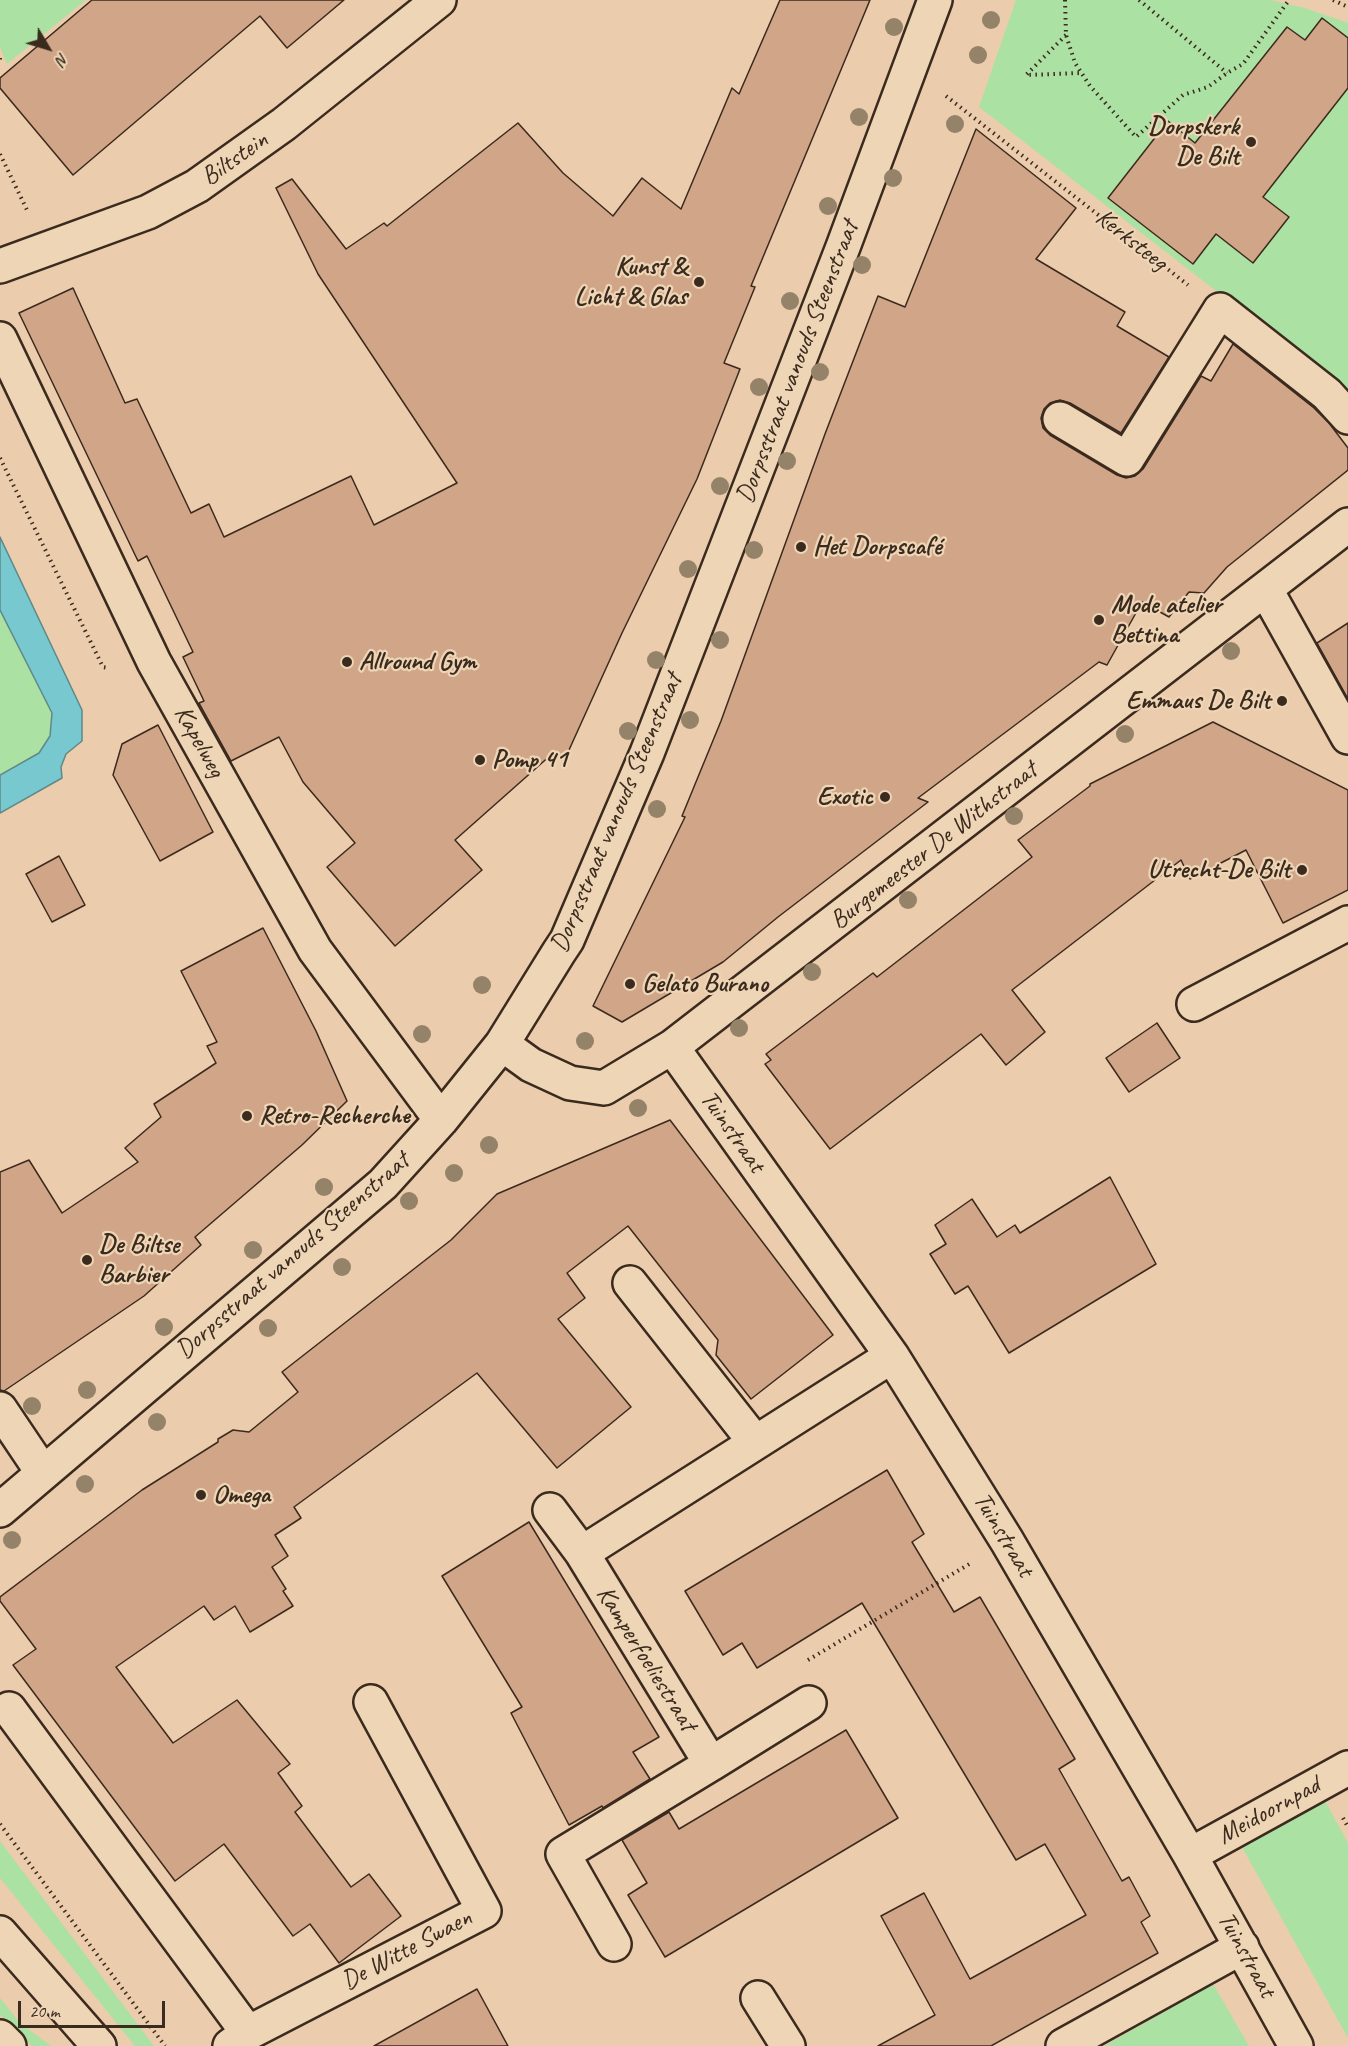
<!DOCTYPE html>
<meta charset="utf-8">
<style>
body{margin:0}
#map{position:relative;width:1348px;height:2046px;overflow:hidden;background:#ebccac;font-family:Caveat,sans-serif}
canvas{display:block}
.north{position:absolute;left:18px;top:18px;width:60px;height:60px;-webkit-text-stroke:4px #edd5b5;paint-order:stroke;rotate:128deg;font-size:16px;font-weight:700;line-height:24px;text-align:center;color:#3b2a1e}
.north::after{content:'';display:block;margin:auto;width:21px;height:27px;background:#3b2a1e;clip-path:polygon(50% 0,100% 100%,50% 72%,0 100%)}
.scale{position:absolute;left:18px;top:2001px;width:147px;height:27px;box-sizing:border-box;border:3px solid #3b2a1e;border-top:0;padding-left:8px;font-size:18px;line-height:21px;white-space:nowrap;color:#3b2a1e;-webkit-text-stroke:4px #edd5b5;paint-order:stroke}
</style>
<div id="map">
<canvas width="1348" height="2046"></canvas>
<div class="north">N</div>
<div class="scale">20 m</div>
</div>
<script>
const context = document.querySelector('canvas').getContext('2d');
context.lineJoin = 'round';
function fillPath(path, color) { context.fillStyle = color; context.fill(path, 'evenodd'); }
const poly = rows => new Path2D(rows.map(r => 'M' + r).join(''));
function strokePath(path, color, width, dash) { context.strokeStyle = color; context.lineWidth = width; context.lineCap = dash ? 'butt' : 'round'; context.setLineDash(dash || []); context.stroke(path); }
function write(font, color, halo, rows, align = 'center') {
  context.font = font + ' Caveat,sans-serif'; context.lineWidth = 4.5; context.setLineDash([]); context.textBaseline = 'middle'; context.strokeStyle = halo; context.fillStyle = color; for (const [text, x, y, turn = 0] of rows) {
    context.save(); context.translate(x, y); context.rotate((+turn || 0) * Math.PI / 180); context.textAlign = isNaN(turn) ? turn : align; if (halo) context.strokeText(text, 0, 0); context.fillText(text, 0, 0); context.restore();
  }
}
fillPath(poly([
 [0,0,86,0,7,64,0,47],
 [1016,0,1270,0,1305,8,1348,23,1348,38,1322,18,1305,40,1287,27,1195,143,1167,122,1130,169,1172,201,1150,230,1192,264,1216,234,1253,263,1289,217,1263,197,1348,88,1348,393,979,107],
 [0,610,52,713,50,736,39,753,0,775],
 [1325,1801,1348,1843,1348,2038,1242,1847],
 [0,1841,154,2046,135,2046,0,1878],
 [1213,1984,1249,2046,1104,2046],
 [0,1998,20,2023,51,2046,32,2046,0,2015]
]), '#abe1a3');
const water = poly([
 [0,537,82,710,82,741,66,754,61,767,62,778,0,813,0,775,39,753,50,736,52,713,0,610,0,537]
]);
fillPath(water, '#77c8cf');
strokePath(water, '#5f8988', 1.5);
const building = poly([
 [92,0,344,0,287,48,260,16,73,175,0,88,0,78,92,0],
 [780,0,870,0,751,286,755,287,724,363,740,369,697,479,622,633,564,761,552,754,455,840,482,870,395,946,327,867,355,843,303,782,279,737,231,761,199,703,204,701,183,657,193,652,147,556,138,561,19,313,73,288,125,403,137,399,191,513,209,504,224,537,351,476,374,525,457,483,318,274,276,188,292,179,346,249,384,223,387,226,518,123,563,173,613,216,642,178,681,209,732,88,739,94,780,0],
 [1322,18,1348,38,1348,88,1263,197,1289,217,1253,263,1216,234,1193,264,1108,198,1168,121,1195,143,1287,27,1305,40,1322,18],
 [976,129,1076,208,1036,259,1125,312,1117,326,1169,357,1121,433,1070,403,1060,400,1050,403,1044,409,1041,418,1043,428,1050,435,1117,475,1126,478,1135,476,1143,469,1201,376,1211,381,1233,344,1314,408,1329,423,1348,448,1348,470,1227,567,1204,593,1189,592,1169,617,1142,602,1107,665,1099,662,918,798,928,802,778,917,723,962,622,1022,593,1006,685,817,682,816,721,721,825,434,878,296,905,307,976,129],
 [1348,623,1348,699,1317,643,1348,623],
 [1213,722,1348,790,1348,890,1283,923,1246,850,1190,879,1181,860,1012,990,1045,1032,1006,1065,981,1034,830,1149,765,1064,771,1060,766,1054,873,973,877,977,1032,857,1018,840,1090,786,1090,784,1213,722],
 [158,725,213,832,160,861,113,775,122,744,158,725],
 [59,856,85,905,52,922,26,874,59,856],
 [263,928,316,1031,347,1101,302,1145,195,1237,201,1245,144,1296,4,1391,0,1390,0,1172,29,1160,62,1213,138,1162,125,1148,161,1117,154,1104,216,1063,207,1046,217,1042,181,971,263,928],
 [1157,1023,1180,1058,1129,1092,1106,1058,1157,1023],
 [670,1120,833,1335,751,1399,716,1355,718,1340,628,1226,567,1273,585,1298,558,1319,631,1407,557,1468,477,1373,294,1507,301,1518,275,1535,288,1556,272,1567,286,1589,283,1591,293,1606,250,1632,235,1606,214,1620,204,1606,116,1667,173,1743,237,1700,290,1764,278,1773,302,1806,295,1812,351,1887,369,1874,401,1916,339,1963,310,1924,293,1936,224,1844,175,1881,13,1665,36,1649,0,1601,0,1597,142,1490,218,1442,218,1439,233,1430,249,1432,298,1392,282,1372,451,1240,497,1194,670,1120],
 [1110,1177,1156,1264,1009,1353,968,1286,955,1294,930,1254,946,1244,935,1225,972,1199,997,1237,1015,1225,1020,1233,1110,1177],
 [887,1470,924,1534,912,1542,954,1612,980,1597,1075,1759,1059,1769,1122,1881,1129,1877,1150,1916,1141,1922,1158,1953,991,2046,878,2046,935,2015,881,1916,924,1893,970,1979,1086,1915,1045,1844,1016,1860,862,1603,757,1668,742,1643,723,1655,685,1591,887,1470],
 [529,1522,659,1737,633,1752,650,1779,603,1808,602,1806,569,1825,511,1713,522,1707,442,1576,529,1522],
 [846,1730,898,1818,665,1957,628,1895,647,1883,622,1840,669,1812,679,1829,846,1730],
 [477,1989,508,2046,374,2046,477,1989]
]);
fillPath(building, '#d1a588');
strokePath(building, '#3b2a1e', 1.5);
const minor = poly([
 [0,266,148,212,197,186,284,124,439,0],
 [0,339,154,662,315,950,441,1120],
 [1060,419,1127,459,1220,310,1327,394,1348,417],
 [1266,590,1348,737],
 [1194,1004,1348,923],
 [502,1044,531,1065,570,1083,604,1088,672,1047,1348,525],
 [672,1047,892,1356,1007,1541,1190,1855,1296,2046],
 [630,1283,755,1442],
 [0,1409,43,1473],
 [0,1510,383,1184,441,1120,502,1044,559,952,567,940,647,753,843,247,935,0],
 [550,1510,582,1553],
 [9,1709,248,2033],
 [711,1764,809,1703],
 [1190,1855,1348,1768],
 [614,1944,563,1854,711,1764,582,1553,892,1356],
 [758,1998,788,2046],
 [230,2046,248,2033,484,1911,371,1702],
 [1063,2046,1242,1947]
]);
const major = poly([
 [0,1933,99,2046],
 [0,2037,9,2046]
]);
strokePath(minor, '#3b2a1e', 38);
strokePath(major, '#3b2a1e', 38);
strokePath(poly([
 [1065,0,1066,35,1075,63,1090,86,1136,137,1183,95,1208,87,1227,73,1243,64,1289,0],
 [1139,0,1227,73],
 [1333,0,1348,7],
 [1066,35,1026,75,1081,73],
 [0,58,0,60],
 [946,96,1188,285],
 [0,154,27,210],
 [0,458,103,667,109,668],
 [808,1660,971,1563],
 [1343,1818,1348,1827],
 [0,1824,165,2046]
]), '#3b2a1e', 4, [1.5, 4.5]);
strokePath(minor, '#edd5b5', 33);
strokePath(major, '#edd5b5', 33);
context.fillStyle = '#948269';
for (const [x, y] of [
 [991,20],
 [894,27],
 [978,55],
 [859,117],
 [955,124],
 [893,178],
 [828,206],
 [862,265],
 [790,301],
 [820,372],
 [759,387],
 [787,461],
 [720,486],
 [754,550],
 [688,569],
 [720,640],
 [1231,651],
 [656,660],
 [690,720],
 [628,731],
 [1125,734],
 [657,809],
 [1014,816],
 [908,900],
 [812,972],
 [482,985],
 [739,1028],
 [422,1034],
 [585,1041],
 [638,1108],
 [489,1145],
 [454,1173],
 [324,1187],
 [409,1201],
 [253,1250],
 [342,1267],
 [164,1327],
 [268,1328],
 [87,1390],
 [32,1406],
 [157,1422],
 [85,1484],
 [12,1540]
]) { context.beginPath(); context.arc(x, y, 9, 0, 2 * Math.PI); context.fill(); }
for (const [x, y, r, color] of [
 [1251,142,6,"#3b2a1e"],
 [699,282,6,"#3b2a1e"],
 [801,547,6,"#3b2a1e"],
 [1099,620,6,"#3b2a1e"],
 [347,662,6,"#3b2a1e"],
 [1282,701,6,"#3b2a1e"],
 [480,760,6,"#3b2a1e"],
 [885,797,6,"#3b2a1e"],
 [1302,870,6,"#3b2a1e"],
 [630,984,6,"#3b2a1e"],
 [247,1116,6,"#3b2a1e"],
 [87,1260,6,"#3b2a1e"],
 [201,1495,6,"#3b2a1e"]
]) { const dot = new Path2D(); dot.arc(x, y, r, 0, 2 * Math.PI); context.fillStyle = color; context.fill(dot); strokePath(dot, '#edd5b5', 2); }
write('bold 26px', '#3b2a1e', '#edd5b5', [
 ["Dorpskerk",1239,127,"right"],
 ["De Bilt",1239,157,"right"],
 ["Kunst &",687,267,"right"],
 ["Licht & Glas",687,297,"right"],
 ["Het Dorpscafé",813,547],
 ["Mode atelier",1111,605],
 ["Bettina",1111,635],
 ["Allround Gym",359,662],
 ["Emmaus De Bilt",1270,701,"right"],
 ["Pomp 41",492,760],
 ["Exotic",873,797,"right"],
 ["Utrecht-De Bilt",1290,870,"right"],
 ["Gelato Burano",642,984],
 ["Retro-Recherche",259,1116],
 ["De Biltse",99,1245],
 ["Barbier",99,1275],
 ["Omega",213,1495]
], 'left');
write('26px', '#3b2a1e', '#edd5b5', [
 ["Biltstein",235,159,-35],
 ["Kerksteeg",1131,240,38],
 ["Dorpsstraat vanouds Steenstraat",798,362,-69],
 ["Kapelweg",199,742,61],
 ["Dorpsstraat vanouds Steenstraat",617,813,-67],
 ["Burgemeester De Withstraat",934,846,-38],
 ["Tuinstraat",732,1132,55],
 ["Dorpsstraat vanouds Steenstraat",293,1256,-41],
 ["Tuinstraat",1003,1535,59],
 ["Kamperfoeliestraat",646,1659,58],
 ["Meidoornpad",1269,1811,-29],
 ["De Witte Swaen",407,1950,-28],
 ["Tuinstraat",1246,1955,61]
]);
</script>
